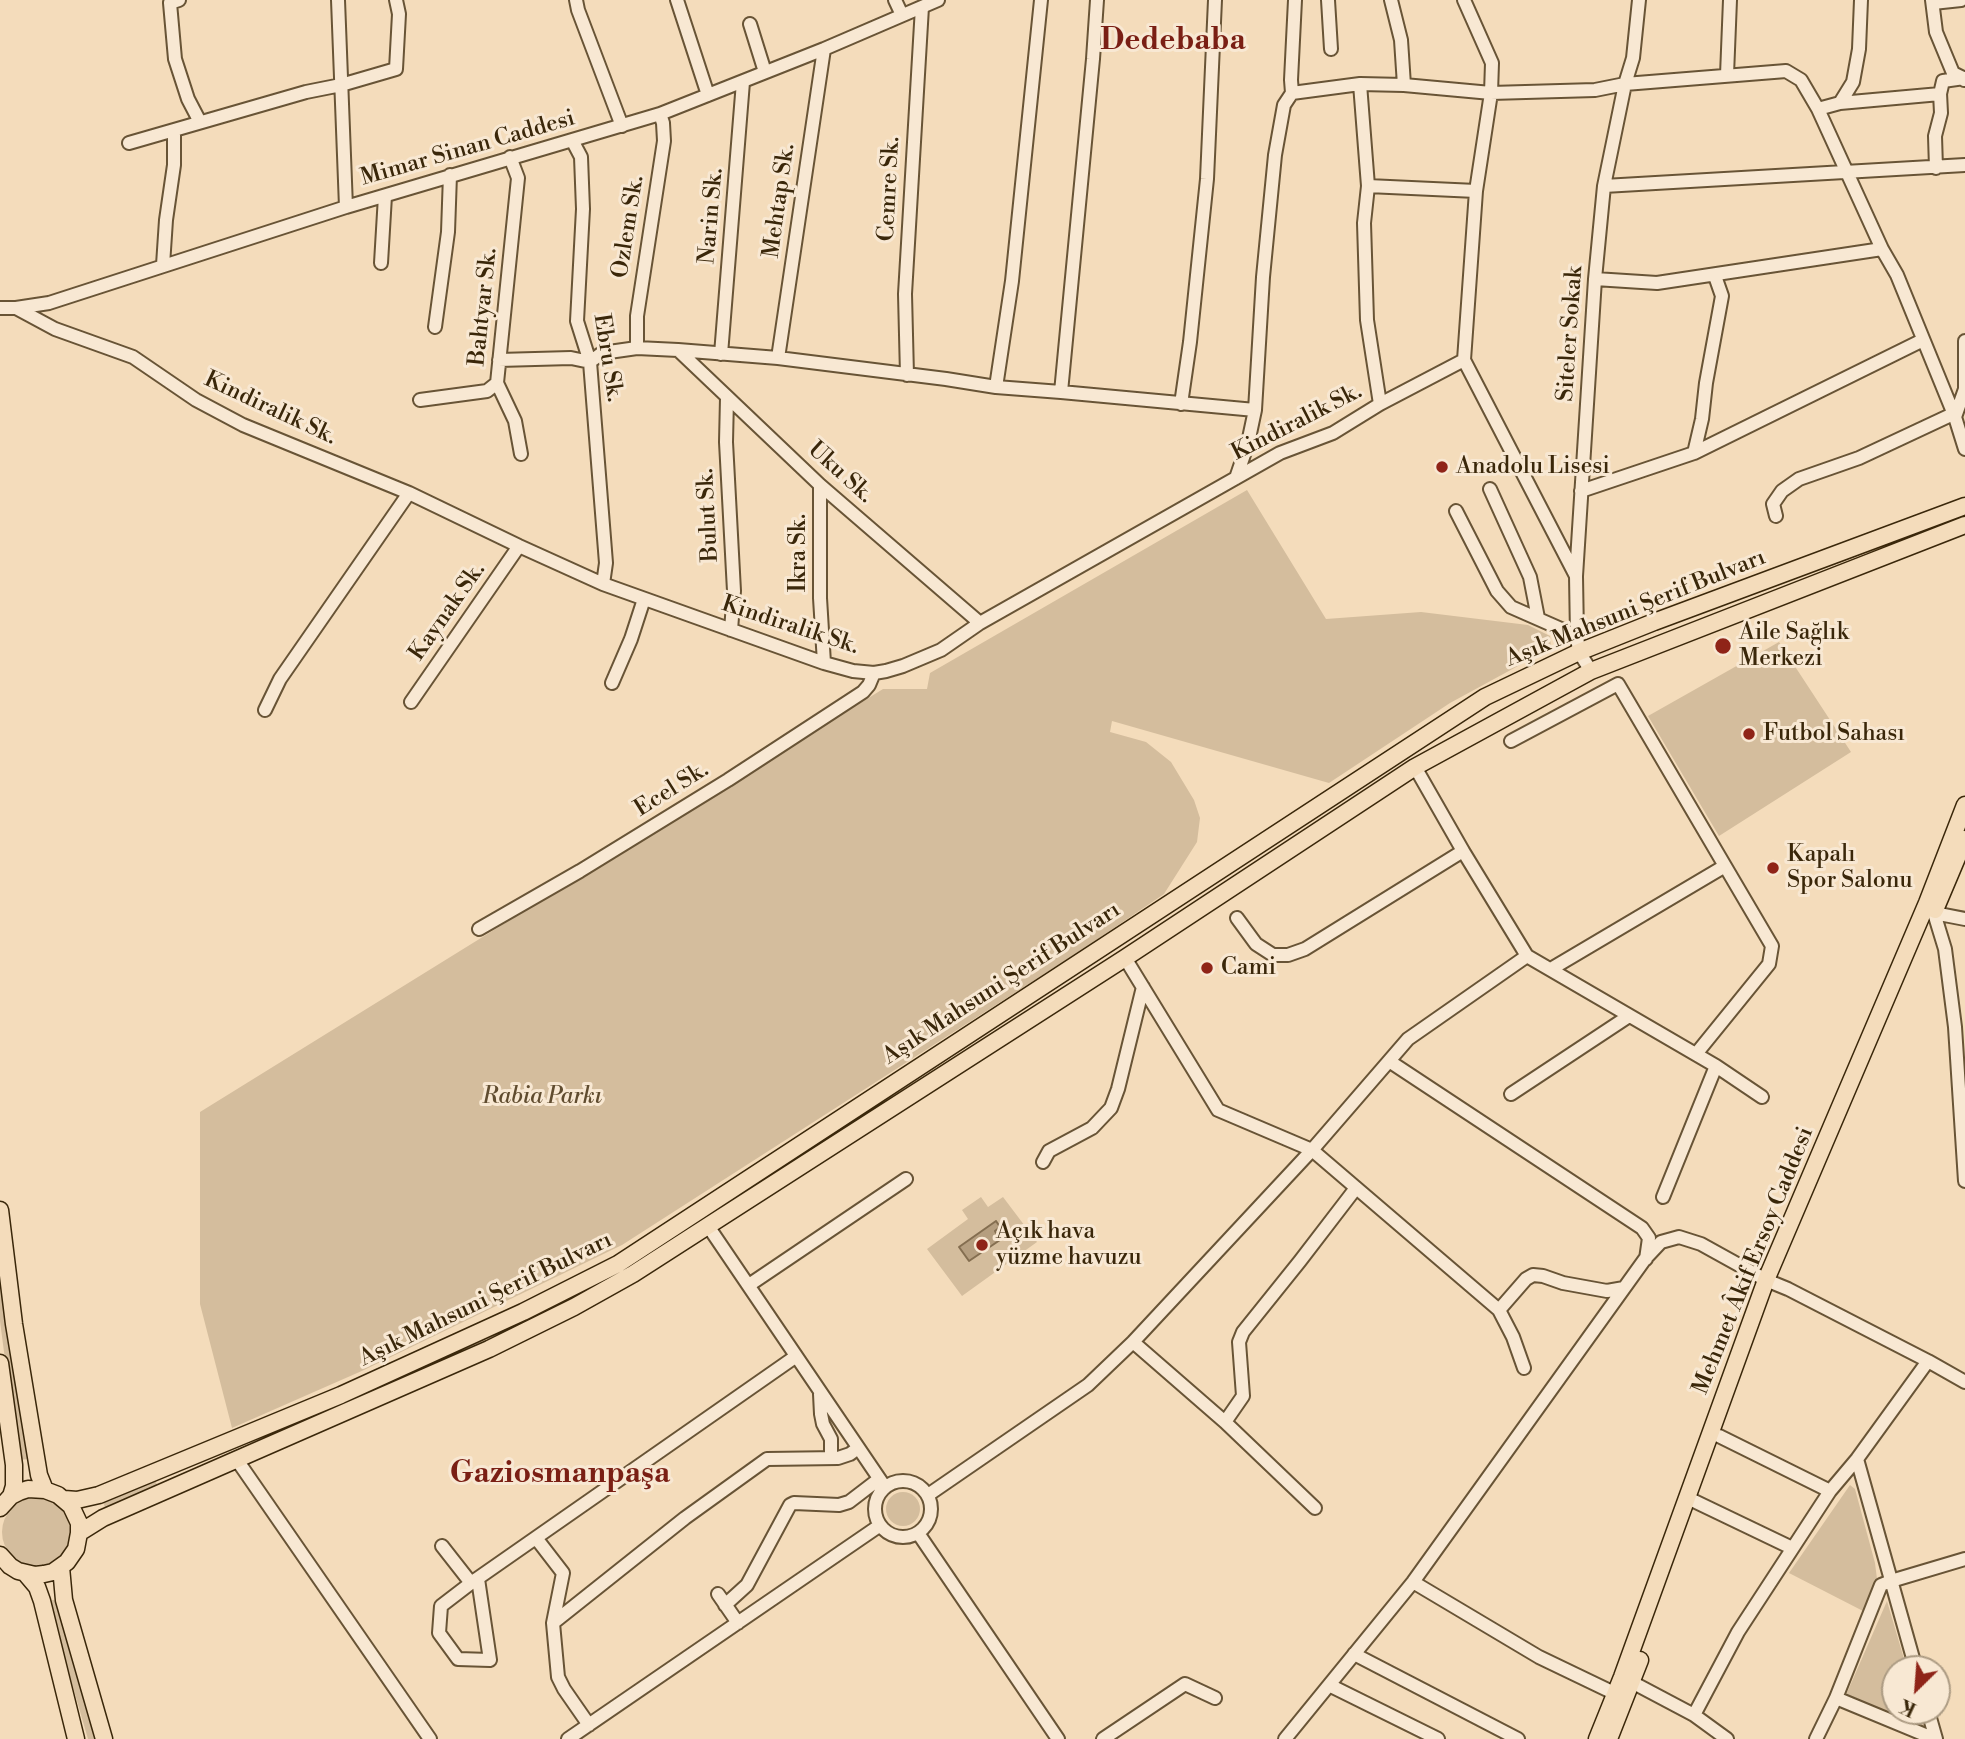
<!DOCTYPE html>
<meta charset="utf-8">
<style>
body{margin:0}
#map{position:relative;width:1965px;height:1739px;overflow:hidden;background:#f4dcbb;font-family:"Libre Bodoni",serif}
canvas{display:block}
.north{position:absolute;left:1881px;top:1655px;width:70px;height:70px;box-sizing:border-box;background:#f8e8d3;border:2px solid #ac9b83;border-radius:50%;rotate:205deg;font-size:19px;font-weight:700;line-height:28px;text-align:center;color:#3a270a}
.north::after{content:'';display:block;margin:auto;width:24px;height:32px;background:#8f2418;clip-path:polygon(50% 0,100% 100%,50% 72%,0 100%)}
</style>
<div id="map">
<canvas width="1965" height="1739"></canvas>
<div class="north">K</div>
</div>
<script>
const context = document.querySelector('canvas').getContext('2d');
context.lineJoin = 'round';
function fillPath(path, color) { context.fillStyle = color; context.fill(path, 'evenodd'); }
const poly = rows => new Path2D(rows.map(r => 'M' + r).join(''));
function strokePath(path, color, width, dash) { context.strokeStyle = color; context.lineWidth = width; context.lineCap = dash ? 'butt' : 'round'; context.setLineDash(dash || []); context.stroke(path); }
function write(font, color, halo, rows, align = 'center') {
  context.font = font + ' "Libre Bodoni",serif'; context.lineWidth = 6; context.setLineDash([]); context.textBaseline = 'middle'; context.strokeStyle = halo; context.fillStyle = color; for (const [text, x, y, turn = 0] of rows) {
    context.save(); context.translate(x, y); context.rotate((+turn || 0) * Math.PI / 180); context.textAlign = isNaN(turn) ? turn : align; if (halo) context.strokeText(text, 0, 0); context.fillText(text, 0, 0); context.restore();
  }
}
fillPath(poly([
 [1247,490,1326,619,1421,612,1528,625,1550,636,1551,648,1450,703,1329,783,1112,721,1110,732,1146,742,1171,762,1194,800,1200,818,1197,842,1164,894,1080,951,622,1245,364,1370,232,1428,200,1304,200,1112,883,689,927,689,930,673],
 [1779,642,1851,752,1719,836,1648,716],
 [981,1197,988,1207,1003,1197,1037,1242,962,1296,927,1249,968,1219,962,1210],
 [0,1244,29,1459,18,1460,0,1321],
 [155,1480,159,1489,106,1511,103,1501],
 [1850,1485,1855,1489,1875,1563,1877,1579,1865,1612,1789,1573],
 '886 1509a17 17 0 1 1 34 0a17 17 0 1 1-34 0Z',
 '2 1532a34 34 0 1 1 68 0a34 34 0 1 1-68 0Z',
 [58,1599,98,1739,88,1739,48,1601],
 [1887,1601,1907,1669,1895,1669,1895,1711,1919,1711,1923,1726,1846,1695]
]), '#d4bd9d');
const water = poly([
 [996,1221,1000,1227,995,1231,1000,1240,969,1261,959,1247,996,1221]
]);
fillPath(water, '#b59e7f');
strokePath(water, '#846e50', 2);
const minor = poly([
 [179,0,170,3,175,59,188,99,200,122],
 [338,0,346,207],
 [576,0,578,10,622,126],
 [677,0,708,95],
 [895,0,902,15],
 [1328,0,1331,49],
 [1391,0,1401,40,1404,85],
 [1464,0,1492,63,1491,93,1595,90,1625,84,1786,71,1801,80,1818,109,1882,249,1897,275,1955,417,1965,449],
 [1932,0,1936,32,1953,73,1963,78,1964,80],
 [1933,3,1961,0],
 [750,24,765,72],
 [1727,75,1730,0],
 [1360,84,1368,186,1364,223,1367,320,1380,404],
 [1292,93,1360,84,1404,85,1491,93,1476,191,1464,360],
 [1840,103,1853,82,1859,49,1861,0],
 [1818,109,1840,103,1940,94,1943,81,1965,78],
 [572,140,581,157,583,209,577,321,590,362,606,563,603,584],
 [129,143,306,92,341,85,396,69,399,14,396,0],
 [1936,168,1935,136,1941,113,1940,93],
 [1368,186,1476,191],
 [1604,186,1965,165],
 [381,263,385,196],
 [163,265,166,220,174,165,174,131],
 [1595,279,1657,283,1882,249],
 [0,308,16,308,49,303,346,207,660,114,824,49,938,0],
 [16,308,55,329,133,357,196,400,243,425,409,493,519,546,603,584,824,663,853,671,874,673,886,671,903,666,941,650,980,623,1280,453,1333,433,1380,404,1464,360,1576,576],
 [435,327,448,232,450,175],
 [637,348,637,316,664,141,663,123,660,114],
 [678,350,820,485,980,623],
 [721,354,743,82],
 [778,358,824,49],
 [499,360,571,358,590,362,602,353,637,348,678,350,778,358,946,379,996,387,1061,392,1255,410],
 [907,375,905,294,922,7],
 [497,383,515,421,521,454],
 [996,387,1012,281,1041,0],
 [1061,392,1093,59,1097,0],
 [727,398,726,442,734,591,731,630],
 [420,400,487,391,497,383,518,178,510,157],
 [1181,404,1190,342,1207,179,1215,0],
 [1955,417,1965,389,1965,341],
 [1694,453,1702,419,1706,383,1722,296,1715,276],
 [1236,478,1248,443,1255,410,1263,277,1275,155,1284,105,1292,93,1291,80,1295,0],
 [820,485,820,598,824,663],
 [1490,489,1530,577,1538,618],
 [1581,491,1694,453,1923,340],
 [1456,511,1497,591,1511,607,1577,636],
 [1776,516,1773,504,1782,491,1799,479,1859,458,1953,414],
 [1591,671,1579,652,1577,636,1576,576,1595,279,1604,186,1625,84,1633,58,1639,0],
 [612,683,631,639,644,599],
 [411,702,519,546],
 [265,710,280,679,409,493],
 [1511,741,1618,684,1772,946,1769,964,1696,1054],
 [1415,767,1463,851,1527,956,1716,1066,1663,1197],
 [1237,918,1256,944,1273,955,1288,955,1305,949,1463,851],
 [1965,919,1934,913,1945,949,1955,1027,1965,1181],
 [479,929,580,871,728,780,863,692,869,685,874,673],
 [1527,956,1408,1039,1389,1061,1642,1228,1649,1238,1646,1259],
 [1125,958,1218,1110,1312,1150,1499,1310],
 [1551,969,1725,866],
 [1716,1066,1762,1097],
 [1511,1094,1629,1016],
 [1043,1162,1049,1151,1092,1128,1111,1108,1118,1089,1143,987],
 [708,1226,885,1487],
 [749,1285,906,1179],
 [1133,1342,1225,1422,1315,1508],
 [1524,1368,1513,1337,1499,1310,1526,1279,1533,1275,1543,1276,1563,1283,1607,1291,1624,1288],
 [820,1394,821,1414,823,1424,831,1439,831,1458],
 [1225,1422,1243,1396,1239,1342,1243,1332,1300,1261,1356,1188],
 [1719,1436,1830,1491],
 [1857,1459,1916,1669],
 [237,1460,430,1739],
 '875 1509a28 28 0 1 1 56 0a28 28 0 1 1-56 0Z',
 [928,1495,1088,1385,1133,1342,1312,1150,1389,1061],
 [1694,1501,1792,1548],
 [918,1533,1058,1739],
 [536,1538,563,1573,553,1623,558,1677,564,1689,589,1725],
 [442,1546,471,1583],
 [478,1579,490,1660,458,1659,439,1633,441,1606,471,1583,795,1357],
 [1413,1582,1539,1657,1616,1694],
 [718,1594,738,1623],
 [725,1605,747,1585,790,1505,794,1503,839,1505,849,1502,879,1479],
 [553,1623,685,1518,767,1459,838,1458,850,1454,858,1448],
 [1354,1654,1518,1739],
 [1626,1679,1694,1715,1727,1739],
 [1329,1685,1438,1739],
 [1836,1698,1881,1585,1891,1581,1965,1559],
 [1928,1711,1936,1739],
 [1694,1715,1738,1632,1830,1491,1857,1459,1928,1361],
 [568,1739,879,1526],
 [1103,1739,1185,1684,1215,1698],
 [1285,1739,1413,1582,1645,1259,1661,1242,1679,1237,1701,1244,1766,1280,1788,1289,1928,1361,1965,1382],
 [1816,1739,1836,1698,1935,1739]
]);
const major = poly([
 [1935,910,1965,839],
 [0,1210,14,1324,39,1475,45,1490],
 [0,1363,14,1465,14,1486,11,1496],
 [64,1499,77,1500,99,1495,341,1395,523,1312,618,1264,1485,697,1579,652,1654,622,1965,506],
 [0,1508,11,1496,19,1492,28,1489,45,1490,58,1495,71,1506,79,1523,79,1533,76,1549,67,1562,53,1572,44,1574,35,1575,18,1571,10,1566,0,1555],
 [79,1533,103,1518,489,1349,574,1307,633,1274,1125,958,1415,767,1591,671,1965,525],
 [61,1567,64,1600,104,1739],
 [26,1574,37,1587,42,1601,76,1739],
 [1597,1739,1622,1677,1766,1280,1927,903,1965,805],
 [1609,1739,1640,1660]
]);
strokePath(minor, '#685436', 16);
strokePath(major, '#3a270a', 19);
strokePath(minor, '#f8e8d3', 12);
strokePath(major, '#f4dcbb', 16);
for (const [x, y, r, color] of [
 [1442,467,7,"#8f2418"],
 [1723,646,9,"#8f2418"],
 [1749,734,7,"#8f2418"],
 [1773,868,7,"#8f2418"],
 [1207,968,7,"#8f2418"],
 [982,1245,7,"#8f2418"]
]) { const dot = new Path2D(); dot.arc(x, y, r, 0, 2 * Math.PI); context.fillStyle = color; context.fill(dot); strokePath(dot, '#f8e8d3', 2.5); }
write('23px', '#3a270a', '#f8e8d3', [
 ["Mimar Sinan Caddesi",468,149,-16],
 ["Cemre Sk.",890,189,-87],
 ["Mehtap Sk.",780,201,-82],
 ["Narin Sk.",712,216,-85],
 ["Ozlem Sk.",629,227,-81],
 ["Bahtyar Sk.",484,307,-84],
 ["Siteler Sokak",1571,334,-86],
 ["Ebru Sk.",607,358,81],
 ["Kindiralik Sk.",270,409,25],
 ["Kindiralik Sk.",1297,423,-27],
 ["Uku Sk.",840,473,42],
 ["Bulut Sk.",709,515,-93],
 ["Ikra Sk.",799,553,-90],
 ["Aşık Mahsuni Şerif Bulvarı",1636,609,-22],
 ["Kaynak Sk.",448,612,-55],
 ["Kindiralik Sk.",790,626,18],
 ["Ecel Sk.",672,790,-32],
 ["Aşık Mahsuni Şerif Bulvarı",1002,984,-33],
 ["Mehmet Âkif Ersoy Caddesi",1754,1261,-68],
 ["Aşık Mahsuni Şerif Bulvarı",486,1300,-26]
]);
write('23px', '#3a270a', '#f8e8d3', [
 ["Anadolu Lisesi",1456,467],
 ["Aile Sağlık",1739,633],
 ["Merkezi",1739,659],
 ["Futbol Sahası",1763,734],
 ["Kapalı",1787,855],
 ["Spor Salonu",1787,881],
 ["Cami",1221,968],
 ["Açık hava",996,1232],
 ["yüzme havuzu",996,1258]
], 'left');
write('italic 23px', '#604c2f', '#f8e8d3', [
 ["Rabia Parkı",542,1097]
]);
write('bold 30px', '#7a1f14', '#f8e8d3', [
 ["Dedebaba",1173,42],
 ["Gaziosmanpaşa",560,1475]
]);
</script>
